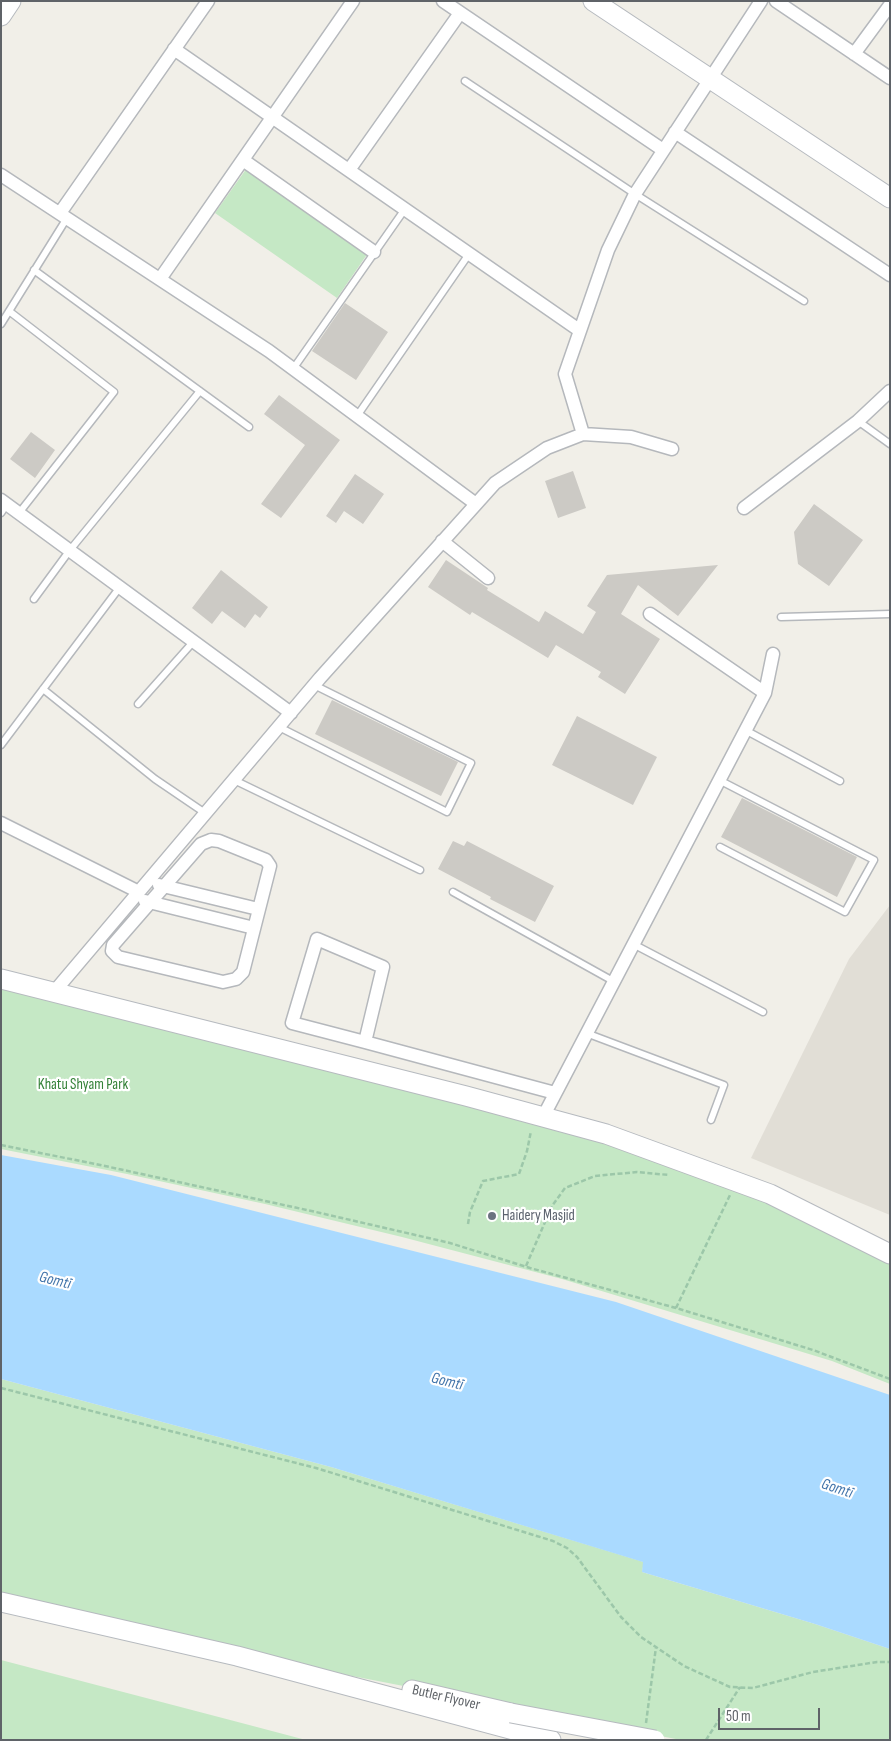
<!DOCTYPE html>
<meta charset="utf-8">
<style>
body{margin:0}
#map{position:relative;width:891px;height:1741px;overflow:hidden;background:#f1efe8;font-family:"Sofia Sans Condensed",sans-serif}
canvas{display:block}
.frame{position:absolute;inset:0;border:2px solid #5f6368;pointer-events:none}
.scale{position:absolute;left:718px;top:1708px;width:102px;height:22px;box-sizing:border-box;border:2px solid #5f6368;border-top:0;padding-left:6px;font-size:15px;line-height:18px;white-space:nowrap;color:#5f6368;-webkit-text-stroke:4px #fff;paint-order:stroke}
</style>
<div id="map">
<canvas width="891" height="1741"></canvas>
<div class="frame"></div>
<div class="scale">50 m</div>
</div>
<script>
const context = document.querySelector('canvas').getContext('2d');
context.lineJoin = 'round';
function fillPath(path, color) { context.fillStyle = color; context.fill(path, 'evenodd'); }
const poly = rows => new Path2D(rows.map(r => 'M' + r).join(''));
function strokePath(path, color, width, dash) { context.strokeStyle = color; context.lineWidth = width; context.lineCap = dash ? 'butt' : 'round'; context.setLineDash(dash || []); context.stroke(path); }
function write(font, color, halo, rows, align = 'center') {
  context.font = font + ' "Sofia Sans Condensed",sans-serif'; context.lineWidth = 4.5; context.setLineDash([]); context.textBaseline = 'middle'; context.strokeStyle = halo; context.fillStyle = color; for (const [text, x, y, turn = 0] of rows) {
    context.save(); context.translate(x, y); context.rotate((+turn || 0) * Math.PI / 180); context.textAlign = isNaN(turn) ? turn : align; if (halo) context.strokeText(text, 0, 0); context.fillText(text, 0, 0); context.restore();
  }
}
fillPath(poly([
 [890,905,890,1215,751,1158,849,959]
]), '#e1ded6');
fillPath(poly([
 [247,168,368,253,337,298,215,213],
 [1,985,545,1121,773,1201,890,1258,890,1384,832,1361,562,1279,402,1237,265,1204,127,1174,1,1149],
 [1,1379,331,1467,644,1562,642,1572,815,1624,890,1649,890,1740,681,1740,275,1661,1,1592],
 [1,1660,234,1721,306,1740,1,1740]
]), '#c5e8c5');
fillPath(poly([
 [1,1155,111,1175,616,1302,890,1395,890,1649,815,1624,642,1572,643,1562,331,1467,1,1379]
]), '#aadaff');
fillPath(poly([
 [345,303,388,332,356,380,312,351],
 [279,395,340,440,281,518,261,504,305,445,264,414],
 [31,432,55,450,35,478,10,459],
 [573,471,586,508,558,518,545,481],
 [355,474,384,494,363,524,344,511,336,523,326,516],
 [814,504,863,540,829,586,798,564,794,532],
 [446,560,488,588,487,590,539,622,545,611,583,634,596,612,587,606,607,575,718,565,678,616,638,585,621,614,660,639,625,694,598,677,601,672,556,645,548,658,472,612,470,615,428,587],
 [221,570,268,607,260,618,255,614,245,628,222,611,212,624,192,608],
 [332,700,458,762,441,796,315,734],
 [577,716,657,757,633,805,552,765],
 [742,798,857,857,837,897,721,837],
 [453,841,464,846,467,841,554,886,535,922,490,899,491,897,438,869]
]), '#cccac5');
const lane = poly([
 [465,81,635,194,804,301],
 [34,270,249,427],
 [9,311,114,392,19,513],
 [1,324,67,218],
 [293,369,405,209],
 [357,416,469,254],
 [858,421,890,444],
 [1,513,7,504],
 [34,599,70,550,200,391],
 [781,617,890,614],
 [43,689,155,779,205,813],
 [138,704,194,641],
 [279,727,447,812,471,763,314,685],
 [745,730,840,781],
 [1,745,120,587],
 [234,780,420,870],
 [719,780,874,860,845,912,720,847],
 [453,892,613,981],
 [633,944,763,1012],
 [586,1033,724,1085,711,1120]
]);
const street = poly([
 [443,1,663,150],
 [776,1,890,78],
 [174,49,579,330],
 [854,54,890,5],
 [675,132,890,275],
 [243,160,374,252],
 [349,170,460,13],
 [1,175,269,351,476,504],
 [60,213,208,1],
 [160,279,353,1],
 [583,434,565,374,608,250,635,194,761,1],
 [1,500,291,713],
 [744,508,858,421,890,391],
 [442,541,488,578],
 [650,614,765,693],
 [1,823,139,892],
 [211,840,219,841,266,860,270,866,243,972,236,979,223,982,118,957,112,951,113,945,201,844,211,840],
 [159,885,258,909],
 [145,901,254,928],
 [54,992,320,678,495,483,547,448,583,434,631,437,672,449],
 [365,1042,383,967,317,939,292,1023,365,1042,555,1093],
 [543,1117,765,693,773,654]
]);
const secondary = poly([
 [593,1,890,198],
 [1,16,11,1],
 [1,979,466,1096,606,1134,770,1194,890,1254],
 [1,1602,237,1656,551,1740],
 [412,1690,511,1713]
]);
strokePath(lane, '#b5b8bc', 9);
strokePath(street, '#b5b8bc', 15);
strokePath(secondary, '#b6babf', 21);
strokePath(poly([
 [1,1145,105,1166,316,1212,450,1243,530,1268,676,1308,813,1350,890,1379],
 [468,1224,470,1212,483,1181,519,1174,527,1151,531,1131],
 [526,1266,552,1206,565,1188,595,1176,637,1172,669,1175],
 [676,1308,730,1195],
 [1,1388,316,1468,553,1541,567,1548,577,1557,621,1617,641,1637,684,1666,730,1687,753,1688,813,1672,877,1662,890,1662],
 [646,1723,656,1647],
 [706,1740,740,1687]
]), '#9cc7a9', 2.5, [5, 2.5]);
strokePath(lane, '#fff', 6);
strokePath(street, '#fff', 12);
strokePath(secondary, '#fff', 19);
const secondaryBridge = poly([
 [511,1713,655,1740]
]);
strokePath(secondaryBridge, '#b6babf', 21, []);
strokePath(secondaryBridge, '#fff', 19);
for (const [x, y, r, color] of [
 [492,1216,5,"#6b7280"]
]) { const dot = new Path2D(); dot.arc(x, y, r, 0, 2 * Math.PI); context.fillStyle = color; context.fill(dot); strokePath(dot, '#fff', 2); }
write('15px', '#348238', '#fff', [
 ["Khatu Shyam Park",83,1085]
]);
write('15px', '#5b616d', '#fff', [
 ["Haidery Masjid",502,1216]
], 'left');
write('15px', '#5f6368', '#fff', [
 ["Butler Flyover",446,1698,13]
]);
write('italic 16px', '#4174aa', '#fff', [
 ["Gomtī",55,1281,14],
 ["Gomtī",447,1382,14],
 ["Gomtī",837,1489,18]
]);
</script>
